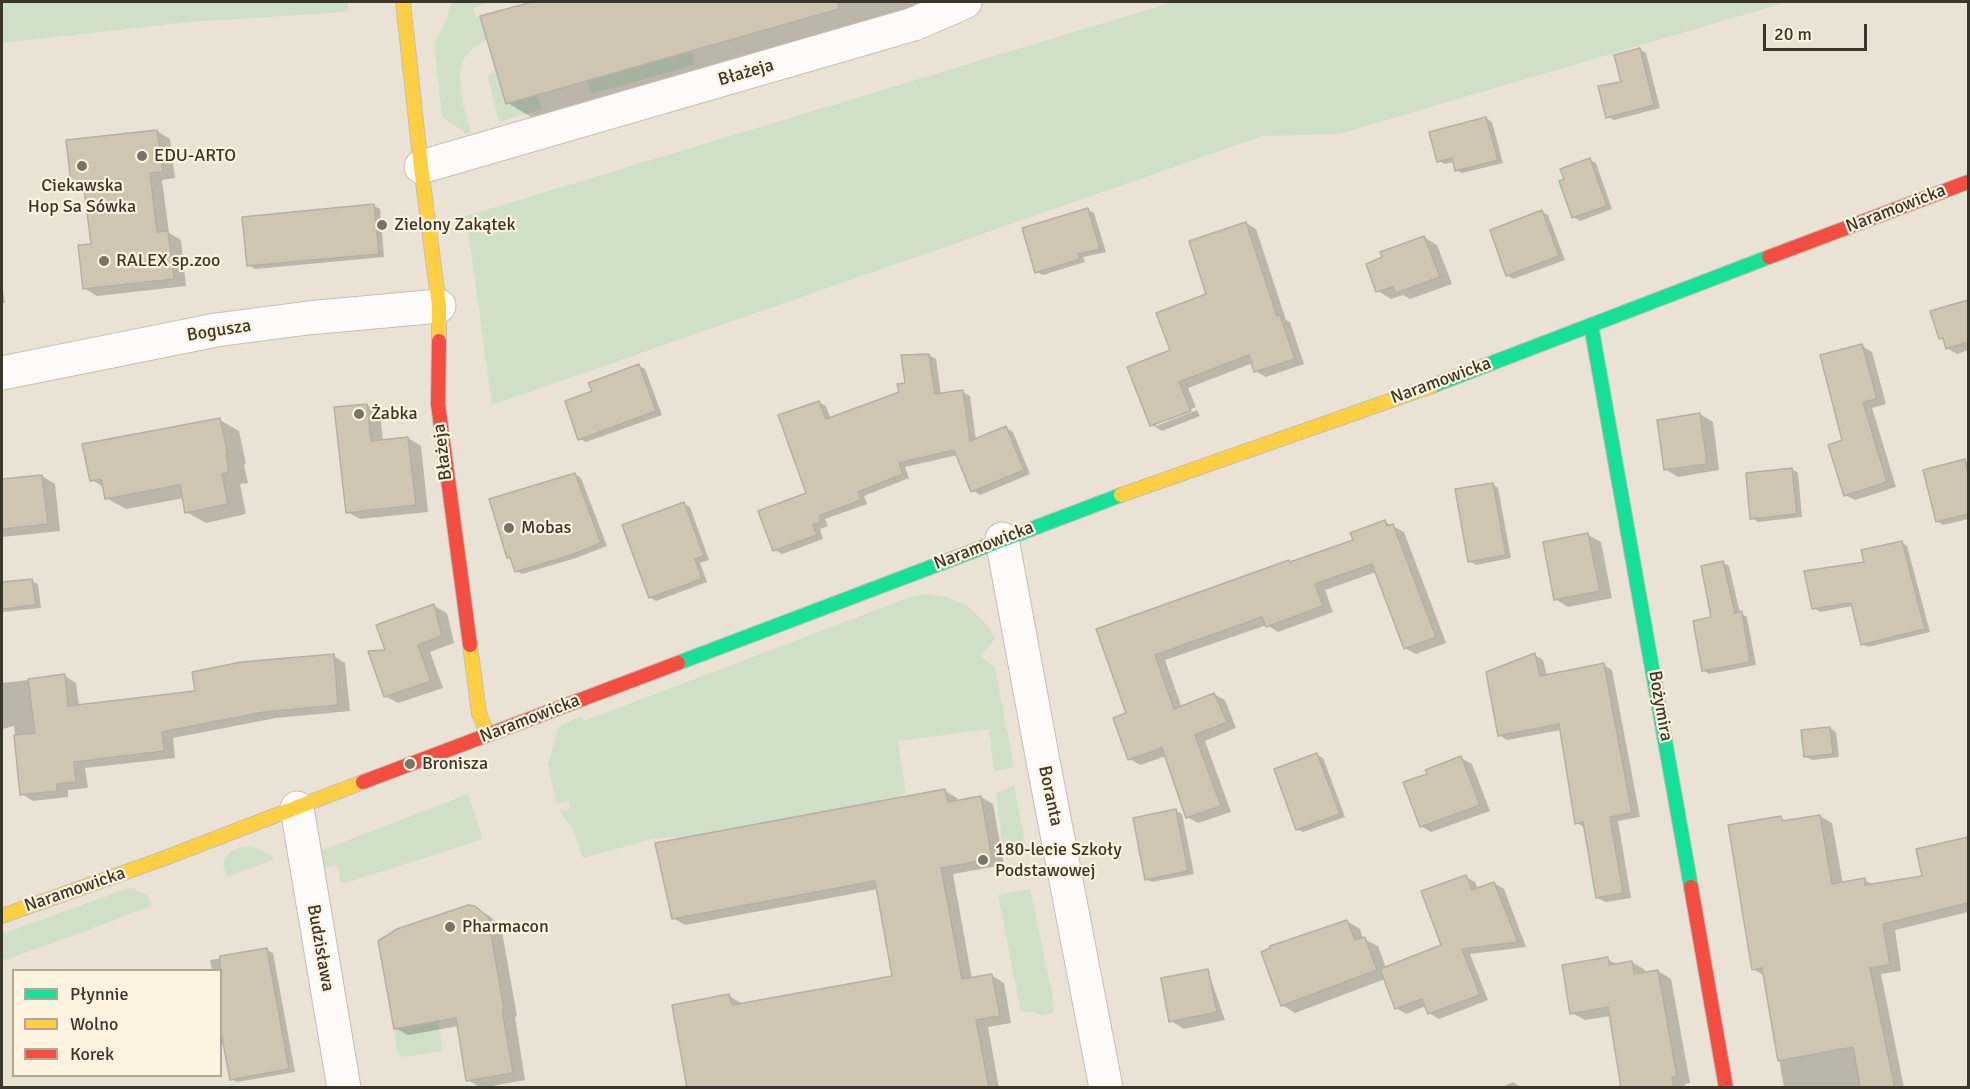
<!DOCTYPE html>
<meta charset="utf-8">
<style>
body{margin:0}
#map{position:relative;width:1970px;height:1089px;overflow:hidden;background:#eae3d5;font-family:Signika,sans-serif}
canvas{display:block}
.frame{position:absolute;inset:0;border:3px solid #3b362c;pointer-events:none}
.legend{position:absolute;left:12px;top:969px;width:210px;height:108px;box-sizing:border-box;background:#fef3df;border:2px solid #b0a797;margin:0;padding:8px 10px;list-style:none;font-size:18px;color:#3b362c}
.legend li{display:flex;align-items:center;gap:12px;height:30px}
.legend b{width:30px;border:2px solid #b0a797}
.scale{position:absolute;left:1763px;top:24px;width:104px;height:27px;box-sizing:border-box;border:3px solid #3b362c;border-top:0;padding-left:8px;font-size:18px;line-height:21px;white-space:nowrap;color:#3b362c;-webkit-text-stroke:4px #fef3df;paint-order:stroke}
</style>
<div id="map">
<canvas width="1970" height="1089"></canvas>
<div class="frame"></div>
<ul class="legend">
<li><b style="height:8px;background:#16e098"></b>Płynnie</li>
<li><b style="height:8px;background:#ffcf43"></b>Wolno</li>
<li><b style="height:8px;background:#f24e42"></b>Korek</li>
</ul>
<div class="scale">20 m</div>
</div>
<script>
const context = document.querySelector('canvas').getContext('2d');
context.lineJoin = 'round';
function fillPath(path, color) { context.fillStyle = color; context.fill(path, 'evenodd'); }
const poly = rows => new Path2D(rows.map(r => 'M' + r).join(''));
function strokePath(path, color, width, dash) { context.strokeStyle = color; context.lineWidth = width; context.lineCap = dash ? 'butt' : 'round'; context.setLineDash(dash || []); context.stroke(path); }
function write(font, color, halo, rows, align = 'center') {
  context.font = font + ' Signika,sans-serif'; context.lineWidth = 4.5; context.setLineDash([]); context.textBaseline = 'middle'; context.strokeStyle = halo; context.fillStyle = color; for (const [text, x, y, turn = 0] of rows) {
    context.save(); context.translate(x, y); context.rotate((+turn || 0) * Math.PI / 180); context.textAlign = isNaN(turn) ? turn : align; if (halo) context.strokeText(text, 0, 0); context.fillText(text, 0, 0); context.restore();
  }
}
fillPath(poly([
 [2,2,348,2,348,12,189,22,2,43],
 [451,2,493,2,473,8,475,17,480,16,487,39,470,51,463,60,460,73,462,100,471,133,467,134,442,117,434,43,447,19],
 [1173,2,1787,2,1339,134,1263,136,492,405,466,216],
 [692,52,695,65,591,94,587,81],
 [496,70,506,104,538,95,542,109,499,122,488,78,490,74],
 [925,594,947,597,969,607,988,626,995,639,980,656,995,667,1014,767,994,771,989,729,898,741,906,793,895,798,692,836,652,839,583,858,574,832,560,811,570,808,569,801,556,804,548,764,559,726,582,716,584,721,913,596],
 [1014,785,1025,843,1003,848,996,794],
 [468,794,483,839,346,883,340,882,338,865,322,868,320,851],
 [245,846,260,849,275,859,227,877,223,865,224,859,231,851],
 [133,888,148,896,151,906,70,937,2,961,2,934,126,889],
 [1030,889,1053,998,1054,1012,1043,1016,1034,1012,1021,1012,998,895],
 [438,1021,443,1051,405,1057,398,1055,394,1029]
]), '#d0dfc7');
fillPath(poly([
 [538,2,935,2,541,123,508,103,482,17],
 [1639,49,1646,53,1660,108,1614,120,1608,117],
 [1486,118,1492,122,1503,163,1462,173,1456,170,1454,162,1445,164,1439,161],
 [157,131,170,139,175,178,162,180,169,233,181,240,186,286,97,296,84,288,92,245,86,190,72,182],
 [1590,160,1596,163,1612,209,1580,221,1574,217],
 [374,206,380,209,384,257,255,269,249,265],
 [1088,210,1094,213,1106,252,1083,257,1085,262,1043,275,1037,272],
 [1542,212,1548,215,1565,260,1513,279,1507,275],
 [1246,223,1256,229,1286,320,1290,322,1304,364,1266,377,1255,371,1253,363,1188,388,1196,407,1156,422,1156,426,1197,410,1200,416,1162,431,1152,425,1208,294],
 [1424,237,1437,245,1452,284,1410,299,1403,295,1391,299,1378,291],
 [2,284,5,303,2,303],
 [1968,301,1968,350,1957,354,1947,348,1945,340,1941,338,1932,312],
 [1862,346,1872,352,1886,404,1872,408,1896,487,1855,500,1845,495,1844,441],
 [929,355,936,359,941,395,963,392,970,396,976,440,1006,428,1013,432,1030,474,980,495,972,490,958,455,905,467,909,478,864,496,867,504,825,519,828,526,820,529,823,539,782,554,775,550,808,494,819,402,826,406,831,419,900,393],
 [639,366,645,369,662,415,586,442,580,439,594,392],
 [367,405,380,413,383,441,408,438,421,446,428,512,360,519,347,512],
 [1700,414,1713,422,1719,470,1678,477,1665,469],
 [220,420,239,431,246,464,244,465,248,483,240,484,246,514,206,523,186,512,184,498,126,509,106,498,104,487,92,480],
 [1964,461,1968,463,1968,519,1943,525,1937,521],
 [1792,469,1798,473,1802,517,1758,522,1752,518],
 [575,474,581,478,607,546,576,558,522,574,516,571,513,559,508,557],
 [42,476,55,484,60,531,2,537,2,480],
 [1492,484,1498,488,1511,558,1476,565,1470,561],
 [684,504,690,507,709,560,700,563,707,582,656,601,650,597],
 [1385,522,1404,532,1446,643,1416,654,1405,648,1376,572,1325,590,1333,612,1278,632,1267,625,1165,660,1182,708,1214,694,1225,700,1236,728,1205,741,1231,812,1198,823,1187,817,1166,756,1140,765,1130,759,1128,714,1098,629,1355,541],
 [1588,535,1601,542,1612,598,1568,607,1555,599],
 [1901,542,1907,546,1930,632,1868,647,1862,644,1853,606,1820,612,1814,608,1865,563],
 [1723,563,1729,566,1740,613,1747,617,1756,665,1709,674,1703,670],
 [32,581,38,584,41,608,2,612,2,584],
 [434,606,447,613,454,643,430,652,443,688,398,703,385,696,387,651],
 [1535,655,1543,660,1547,676,1604,665,1612,670,1640,817,1618,821,1631,898,1606,902,1597,898,1585,828,1577,823,1561,730,1507,740,1499,735],
 [334,656,345,663,350,711,276,718,173,738,175,758,85,768,88,788,68,790,68,797,33,801,22,794,14,726,2,729,2,683,65,676,76,683,79,706,197,693],
 [1830,728,1836,732,1839,757,1812,760,1806,757],
 [1317,755,1323,758,1345,817,1303,832,1297,829],
 [1461,758,1472,764,1490,811,1431,832,1421,826,1429,775],
 [945,791,957,798,958,801,981,797,993,804,1004,865,953,874,972,979,991,975,1004,983,1011,1023,988,1027,999,1088,869,1088,753,1071,729,996,741,1003,742,1005,894,977,878,889,685,925,673,918],
 [1176,811,1182,814,1194,874,1152,882,1146,879],
 [1820,816,1832,823,1843,884,1864,880,1874,885,1924,877,1964,839,1968,842,1968,912,1895,930,1901,971,1881,974,1904,1088,1784,1088,1765,976,1753,969,1781,818,1787,822],
 [1466,877,1475,882,1478,889,1494,883,1504,889,1526,947,1470,954,1488,1000,1439,1019,1429,1013,1426,1006,1406,1014,1396,1008,1385,979,1295,1013,1282,1005,1347,921,1360,929,1363,939,1378,946,1386,968,1442,946],
 [474,907,488,915,501,926,517,1016,515,1017,525,1080,481,1088,468,1080,459,1026,408,1035,395,1028],
 [267,950,273,953,295,1072,237,1082,231,1079,220,970,212,970,210,960],
 [1607,959,1618,965,1632,962,1645,970,1645,973,1658,971,1671,979,1690,1083,1685,1084,1685,1088,1609,1088,1622,1085,1611,1016,1585,1020,1572,1013],
 [1198,972,1211,980,1225,1020,1184,1029,1171,1021],
 [1513,1082,1522,1088,1500,1088]
]), '#0003');
const building = poly([
 [532,2,838,2,839,9,506,104,480,16,532,2],
 [1640,48,1654,105,1606,118,1598,86,1621,82,1614,55,1640,48],
 [1486,117,1498,160,1455,171,1452,158,1437,162,1429,132,1486,117],
 [157,130,163,172,150,173,157,232,168,231,174,279,83,289,78,245,91,244,83,181,71,183,66,140,157,130],
 [1590,158,1607,206,1572,218,1559,181,1564,179,1560,169,1590,158],
 [374,204,379,254,247,266,242,217,374,204],
 [1088,208,1100,249,1078,254,1080,259,1035,273,1022,228,1088,208],
 [1542,210,1559,256,1506,276,1490,230,1542,210],
 [1246,222,1277,316,1280,315,1295,359,1254,372,1249,355,1179,382,1191,411,1150,426,1127,367,1170,350,1156,313,1206,294,1189,241,1246,222],
 [1424,236,1440,277,1396,293,1393,287,1376,292,1366,264,1382,257,1380,252,1424,236],
 [1968,300,1968,342,1946,349,1943,338,1939,339,1930,311,1968,300],
 [1862,344,1877,399,1863,402,1887,482,1844,496,1828,445,1842,440,1820,355,1862,344],
 [929,354,935,394,963,390,970,441,1006,426,1024,470,971,492,954,450,899,463,903,474,858,492,861,500,819,516,821,522,813,525,817,535,773,551,758,511,806,493,778,415,819,401,826,419,899,392,897,384,905,383,901,355,929,354],
 [639,364,656,411,578,440,565,401,592,391,588,383,639,364],
 [367,404,371,441,408,437,416,505,346,513,334,407,367,404],
 [1700,413,1707,464,1664,470,1657,420,1700,413],
 [220,418,228,454,226,454,229,472,222,474,228,504,185,513,180,485,105,499,101,479,90,481,82,444,220,418],
 [1965,459,1968,475,1968,514,1936,522,1923,470,1965,459],
 [1792,468,1797,514,1750,519,1746,473,1792,468],
 [575,473,601,543,571,555,515,572,510,557,507,558,489,499,575,473],
 [42,475,48,524,2,529,2,479,42,475],
 [1493,483,1506,555,1468,562,1455,489,1493,483],
 [684,502,704,556,695,559,702,579,649,598,622,525,684,502],
 [1385,520,1387,526,1393,524,1436,637,1404,649,1372,564,1315,584,1323,606,1266,627,1262,617,1155,655,1174,709,1214,693,1227,722,1195,735,1221,806,1186,818,1162,748,1128,760,1113,718,1126,713,1096,629,1289,560,1290,562,1353,540,1350,533,1385,520],
 [1588,533,1600,591,1554,600,1543,542,1588,533],
 [1902,541,1925,629,1861,645,1851,603,1812,609,1804,571,1864,562,1861,550,1902,541],
 [1723,561,1735,613,1742,611,1750,662,1702,671,1693,621,1711,617,1701,566,1723,561],
 [32,579,36,605,2,609,2,582,32,579],
 [434,604,442,636,418,645,431,681,384,697,368,651,385,650,376,625,434,604],
 [1535,653,1540,676,1604,663,1632,813,1610,817,1623,893,1596,898,1583,822,1575,824,1559,724,1498,736,1486,672,1535,653],
 [334,654,338,705,264,712,162,732,164,751,74,762,76,782,57,784,57,791,20,795,14,735,35,733,28,679,65,674,68,706,195,691,192,672,241,662,334,654],
 [1830,727,1833,754,1804,757,1801,730,1830,727],
 [1317,753,1340,814,1296,830,1274,769,1317,753],
 [1461,756,1480,805,1420,827,1403,782,1427,774,1425,770,1461,756],
 [945,789,948,802,981,796,992,859,941,868,962,979,992,974,1000,1016,976,1020,989,1088,687,1088,672,1005,729,994,732,1005,892,976,875,881,672,919,655,843,945,789],
 [1176,809,1188,871,1145,880,1133,818,1176,809],
 [1820,815,1832,884,1865,878,1865,885,1922,876,1916,849,1968,837,1968,903,1883,924,1890,965,1870,968,1895,1088,1860,1088,1853,1047,1778,1061,1762,968,1752,970,1728,825,1781,816,1782,821,1820,815],
 [1466,875,1472,890,1494,882,1518,942,1462,949,1480,995,1428,1014,1422,999,1395,1009,1380,969,1441,945,1421,891,1466,875],
 [468,905,475,906,488,917,504,1009,502,1010,513,1073,466,1081,456,1018,394,1029,378,941,397,929,468,905],
 [1347,920,1355,940,1365,937,1377,970,1281,1006,1261,952,1270,948,1270,946,1347,920],
 [267,948,289,1069,230,1080,220,1027,220,956,267,948],
 [1608,957,1609,965,1632,961,1634,974,1658,970,1677,1076,1672,1077,1674,1088,1621,1088,1608,1007,1570,1014,1562,965,1608,957],
 [1208,969,1217,1012,1169,1022,1161,978,1208,969]
]);
fillPath(building, '#cfc5b1');
strokePath(building, '#b5afa5', 1.5);
const street = poly([
 [421,167,914,24,965,2],
 [2,373,216,330,308,318,439,306],
 [1002,539,1043,761,1106,1088],
 [297,808,344,1088]
]);
const fast = poly([
 [1591,325,1691,887],
 [1432,386,1769,257],
 [678,663,1121,495]
]);
const slow = poly([
 [403,2,421,167,439,306,439,341],
 [1121,495,1432,386],
 [470,645,479,713,488,735],
 [2,916,157,861,363,782]
]);
const jam = poly([
 [1769,257,1968,182],
 [439,341,438,404,470,645],
 [363,782,678,663],
 [1691,887,1726,1088]
]);
strokePath(street, '#c5bfb4', 35);
strokePath(fast, '#c5bfb4', 16);
strokePath(slow, '#c5bfb4', 16);
strokePath(jam, '#c5bfb4', 16);
strokePath(street, '#fcfbf9', 33);
strokePath(fast, '#16e098', 14);
strokePath(slow, '#ffcf43', 14);
strokePath(jam, '#f24e42', 14);
for (const [x, y, r, color] of [
 [142,156,6,"#787367"],
 [82,166,6,"#787367"],
 [382,225,6,"#787367"],
 [104,261,6,"#787367"],
 [359,414,6,"#787367"],
 [509,528,6,"#787367"],
 [410,764,6,"#787367"],
 [983,860,6,"#787367"],
 [450,927,6,"#787367"]
]) { const dot = new Path2D(); dot.arc(x, y, r, 0, 2 * Math.PI); context.fillStyle = color; context.fill(dot); strokePath(dot, '#fef3df', 2); }
write('18px', '#3b362c', '#fef3df', [
 ["Błażeja",746,73,-16],
 ["Naramowicka",1896,209,-21],
 ["Bogusza",219,331,-9],
 ["Naramowicka",1441,381,-20],
 ["Błażeja",443,452,-97],
 ["Naramowicka",984,546,-21],
 ["Bożymira",1660,706,80],
 ["Naramowicka",530,719,-21],
 ["Boranta",1050,796,78],
 ["Naramowicka",75,890,-19],
 ["Budzisława",320,948,80]
]);
write('18px', '#3b362c', '#fef3df', [
 ["EDU-ARTO",154,156],
 ["Ciekawska",82,186,"center"],
 ["Hop Sa Sówka",82,207,"center"],
 ["Zielony Zakątek",394,225],
 ["RALEX sp.zoo",116,261],
 ["Żabka",371,414],
 ["Mobas",521,528],
 ["Bronisza",422,764],
 ["180-lecie Szkoły",995,850],
 ["Podstawowej",995,871],
 ["Pharmacon",462,927]
], 'left');
</script>
